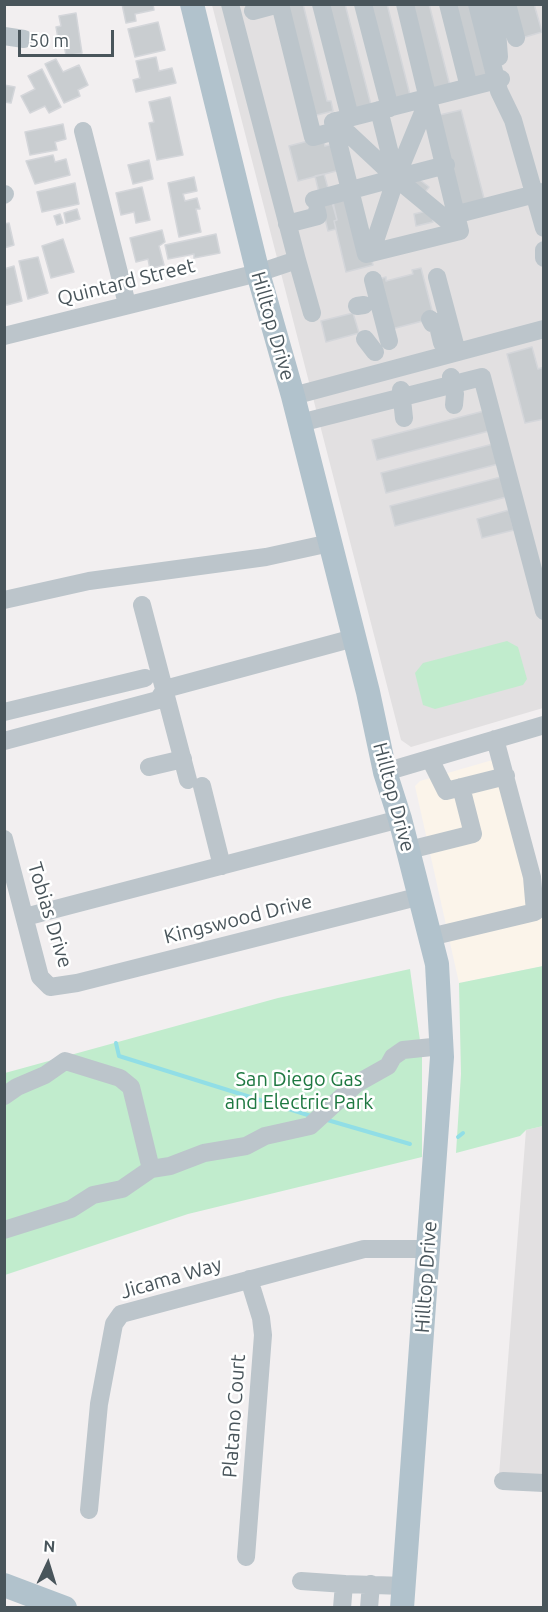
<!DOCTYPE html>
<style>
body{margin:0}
#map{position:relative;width:548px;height:1612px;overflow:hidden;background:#f2eff0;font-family:Ubuntu,sans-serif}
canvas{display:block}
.frame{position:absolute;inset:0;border:6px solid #49555b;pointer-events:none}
.north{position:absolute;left:18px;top:1534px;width:60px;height:60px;-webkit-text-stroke:4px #fff;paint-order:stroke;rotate:4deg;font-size:16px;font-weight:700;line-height:24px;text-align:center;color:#49555b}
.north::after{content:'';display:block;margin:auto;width:21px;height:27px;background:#49555b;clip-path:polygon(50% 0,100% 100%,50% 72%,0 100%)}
.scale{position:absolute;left:18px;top:30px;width:96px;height:27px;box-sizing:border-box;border:3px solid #49555b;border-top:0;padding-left:8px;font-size:18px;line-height:21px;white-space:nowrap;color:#49555b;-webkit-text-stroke:4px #fff;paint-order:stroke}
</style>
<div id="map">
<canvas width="548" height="1612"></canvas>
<div class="frame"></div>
<div class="north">N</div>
<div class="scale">50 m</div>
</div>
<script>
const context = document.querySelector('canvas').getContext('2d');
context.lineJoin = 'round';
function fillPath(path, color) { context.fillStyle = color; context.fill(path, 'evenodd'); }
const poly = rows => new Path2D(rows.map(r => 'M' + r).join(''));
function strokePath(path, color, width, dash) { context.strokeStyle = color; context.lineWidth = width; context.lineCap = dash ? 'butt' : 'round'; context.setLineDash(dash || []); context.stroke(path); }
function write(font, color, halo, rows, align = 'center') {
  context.font = font + ' Ubuntu,sans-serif'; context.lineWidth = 5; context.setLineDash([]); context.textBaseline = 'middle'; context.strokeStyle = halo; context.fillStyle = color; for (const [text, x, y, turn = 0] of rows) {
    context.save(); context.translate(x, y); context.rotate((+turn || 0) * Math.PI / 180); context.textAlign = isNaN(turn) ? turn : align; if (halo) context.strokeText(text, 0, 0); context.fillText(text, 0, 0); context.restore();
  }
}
fillPath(poly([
 [496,759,531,898,543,894,543,966,459,983,415,786,420,781]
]), '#fbf4ea');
fillPath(poly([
 [212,5,543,5,543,708,411,747,401,740],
 [543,1126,543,1490,498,1488,526,1130]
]), '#e2e0e1');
fillPath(poly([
 [507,641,518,647,527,679,523,685,435,709,423,705,415,673,423,663],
 [543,966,543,1126,526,1130,520,1136,456,1153,461,1074,459,983],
 [410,969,422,1055,422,1157,188,1214,5,1275,5,1073,278,998]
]), '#c1eccd');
strokePath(poly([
 [116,1043,119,1056,311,1116],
 [324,1119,410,1144],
 [458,1137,463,1133]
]), '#91dee6', 4);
const building = poly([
 [122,4,153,4,154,10,135,14,136,21,126,23,122,4],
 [291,4,303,4,327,101,331,101,333,111,305,118,277,8,291,4],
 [318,4,345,4,372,109,347,116,318,4],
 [360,4,387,4,411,99,386,106,360,4],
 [402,4,429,4,451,90,426,96,402,4],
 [444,4,471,4,490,79,465,85,444,4],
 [509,4,534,4,542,32,518,39,509,4],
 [76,13,82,53,66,56,63,38,58,39,56,27,61,26,59,16,76,13],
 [158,22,165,50,135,57,128,29,158,22],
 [156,57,159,71,172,68,176,83,136,92,133,80,140,78,136,61,156,57],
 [56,59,63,72,79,65,88,85,78,90,80,96,64,103,45,64,56,59],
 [42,69,61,107,49,113,45,106,30,113,21,96,35,89,28,76,42,69],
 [4,85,15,87,11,103,4,102,4,85],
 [170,97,183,155,157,160,149,123,154,122,149,102,170,97],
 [461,110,487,210,457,217,431,117,461,110],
 [63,124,66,139,55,142,57,150,30,155,25,132,63,124],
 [323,137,325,146,333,144,340,170,298,181,289,146,323,137],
 [53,155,55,162,66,159,70,175,35,184,26,161,53,155],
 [149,160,153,179,133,184,128,165,149,160],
 [324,174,337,220,334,221,336,229,328,231,315,176,324,174],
 [415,176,429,187,422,196,408,184,415,176],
 [194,177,197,191,183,194,185,201,197,198,200,209,196,209,201,232,179,237,168,183,194,177],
 [75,183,79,204,42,212,37,192,75,183],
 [142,187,150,220,136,223,134,212,121,215,116,193,142,187],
 [355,193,373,265,346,272,334,221,337,220,332,198,355,193],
 [77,209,80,219,66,223,64,213,77,209],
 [431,210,433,222,416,226,414,214,431,210],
 [60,214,63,223,57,225,54,216,60,214],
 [9,223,14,245,4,248,4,224,9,223],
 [162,230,165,242,159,246,164,265,150,269,148,259,136,262,130,238,162,230],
 [216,234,220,253,194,258,194,254,168,259,165,245,216,234],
 [63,239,74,272,51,278,42,246,63,239],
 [38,257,48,293,28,299,19,261,38,257],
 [14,266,22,301,7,305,4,304,4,269,14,266],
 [421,268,434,318,388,330,375,280,386,277,386,281,413,274,412,270,421,268],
 [353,313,359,333,326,342,321,321,353,313],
 [532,347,538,369,544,367,544,419,525,423,507,354,532,347],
 [484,411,489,431,377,460,372,440,484,411],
 [493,444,498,464,386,493,381,473,493,444],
 [501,477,506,497,395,526,390,506,501,477],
 [509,510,514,530,482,538,477,519,509,510]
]);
fillPath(building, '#c9cdd0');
strokePath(building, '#d4d6da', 1.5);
strokePath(poly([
 [230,4,297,260],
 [280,4,313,137,335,131],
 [321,4,350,117],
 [363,4,390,108],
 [405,4,460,231],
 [448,4,469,87],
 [477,4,499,91,513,120,544,228],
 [495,4,499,57],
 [507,4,516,38],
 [253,11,279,4],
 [4,36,24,39],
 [379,110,396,178],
 [83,131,127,304],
 [396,178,460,231,371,253,396,178],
 [396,178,429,98],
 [396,178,446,165],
 [4,195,5,194],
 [314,200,396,178,335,121],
 [458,214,543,192],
 [287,224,318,216,317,211],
 [544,250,544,258],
 [371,253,366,254,333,122,501,79],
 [437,277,457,352],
 [373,280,389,341],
 [357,306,364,305],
 [430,319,432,323,437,322,442,343],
 [4,336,258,273,297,260,312,313],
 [365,339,375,352],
 [451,377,455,394,454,405],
 [401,390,404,418],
 [293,396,544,329],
 [300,423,482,377,544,611],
 [4,600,89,581,266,557,330,543],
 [142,605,188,780],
 [4,712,145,678],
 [4,741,158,700,165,689,354,638],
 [430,759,446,791,506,776],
 [149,767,183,759],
 [385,772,544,725],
 [202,786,222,866],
 [4,839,40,977,50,987,77,983,421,896],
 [409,850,473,834,461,787],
 [25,917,400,819],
 [430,937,535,912,532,877,495,739],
 [4,1096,17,1087,45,1075,65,1061,120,1078,131,1087,151,1169,170,1166,204,1153,246,1146,265,1136,310,1126,356,1084,388,1066,393,1057,403,1050,442,1046],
 [4,1230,71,1209,93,1195,122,1189,151,1169],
 [503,1481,544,1483],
 [89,1510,99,1404,114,1324,121,1314,364,1249,428,1249],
 [246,1557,263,1335,261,1318,249,1279],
 [301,1581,345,1584],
 [342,1608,344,1584,404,1586],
 [369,1608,371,1584]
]), '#bcc5cb', 18);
strokePath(poly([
 [192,4,258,273,293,396,368,692,385,772,400,819,437,964,442,1057,402,1608],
 [4,1585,65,1608]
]), '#b1c2cc', 24);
write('20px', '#49555b', '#fff', [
 ["Quintard Street",126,282,-14],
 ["Hilltop Drive",273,326,74],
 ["Hilltop Drive",394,797,75],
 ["Tobias Drive",50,915,73],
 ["Kingswood Drive",238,919,-14],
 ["Hilltop Drive",426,1277,-86],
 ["Jicama Way",171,1278,-16],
 ["Platano Court",234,1416,-86]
]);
write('20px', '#1e7841', '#fff', [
 ["San Diego Gas",299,1079],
 ["and Electric Park",299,1102]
]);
</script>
